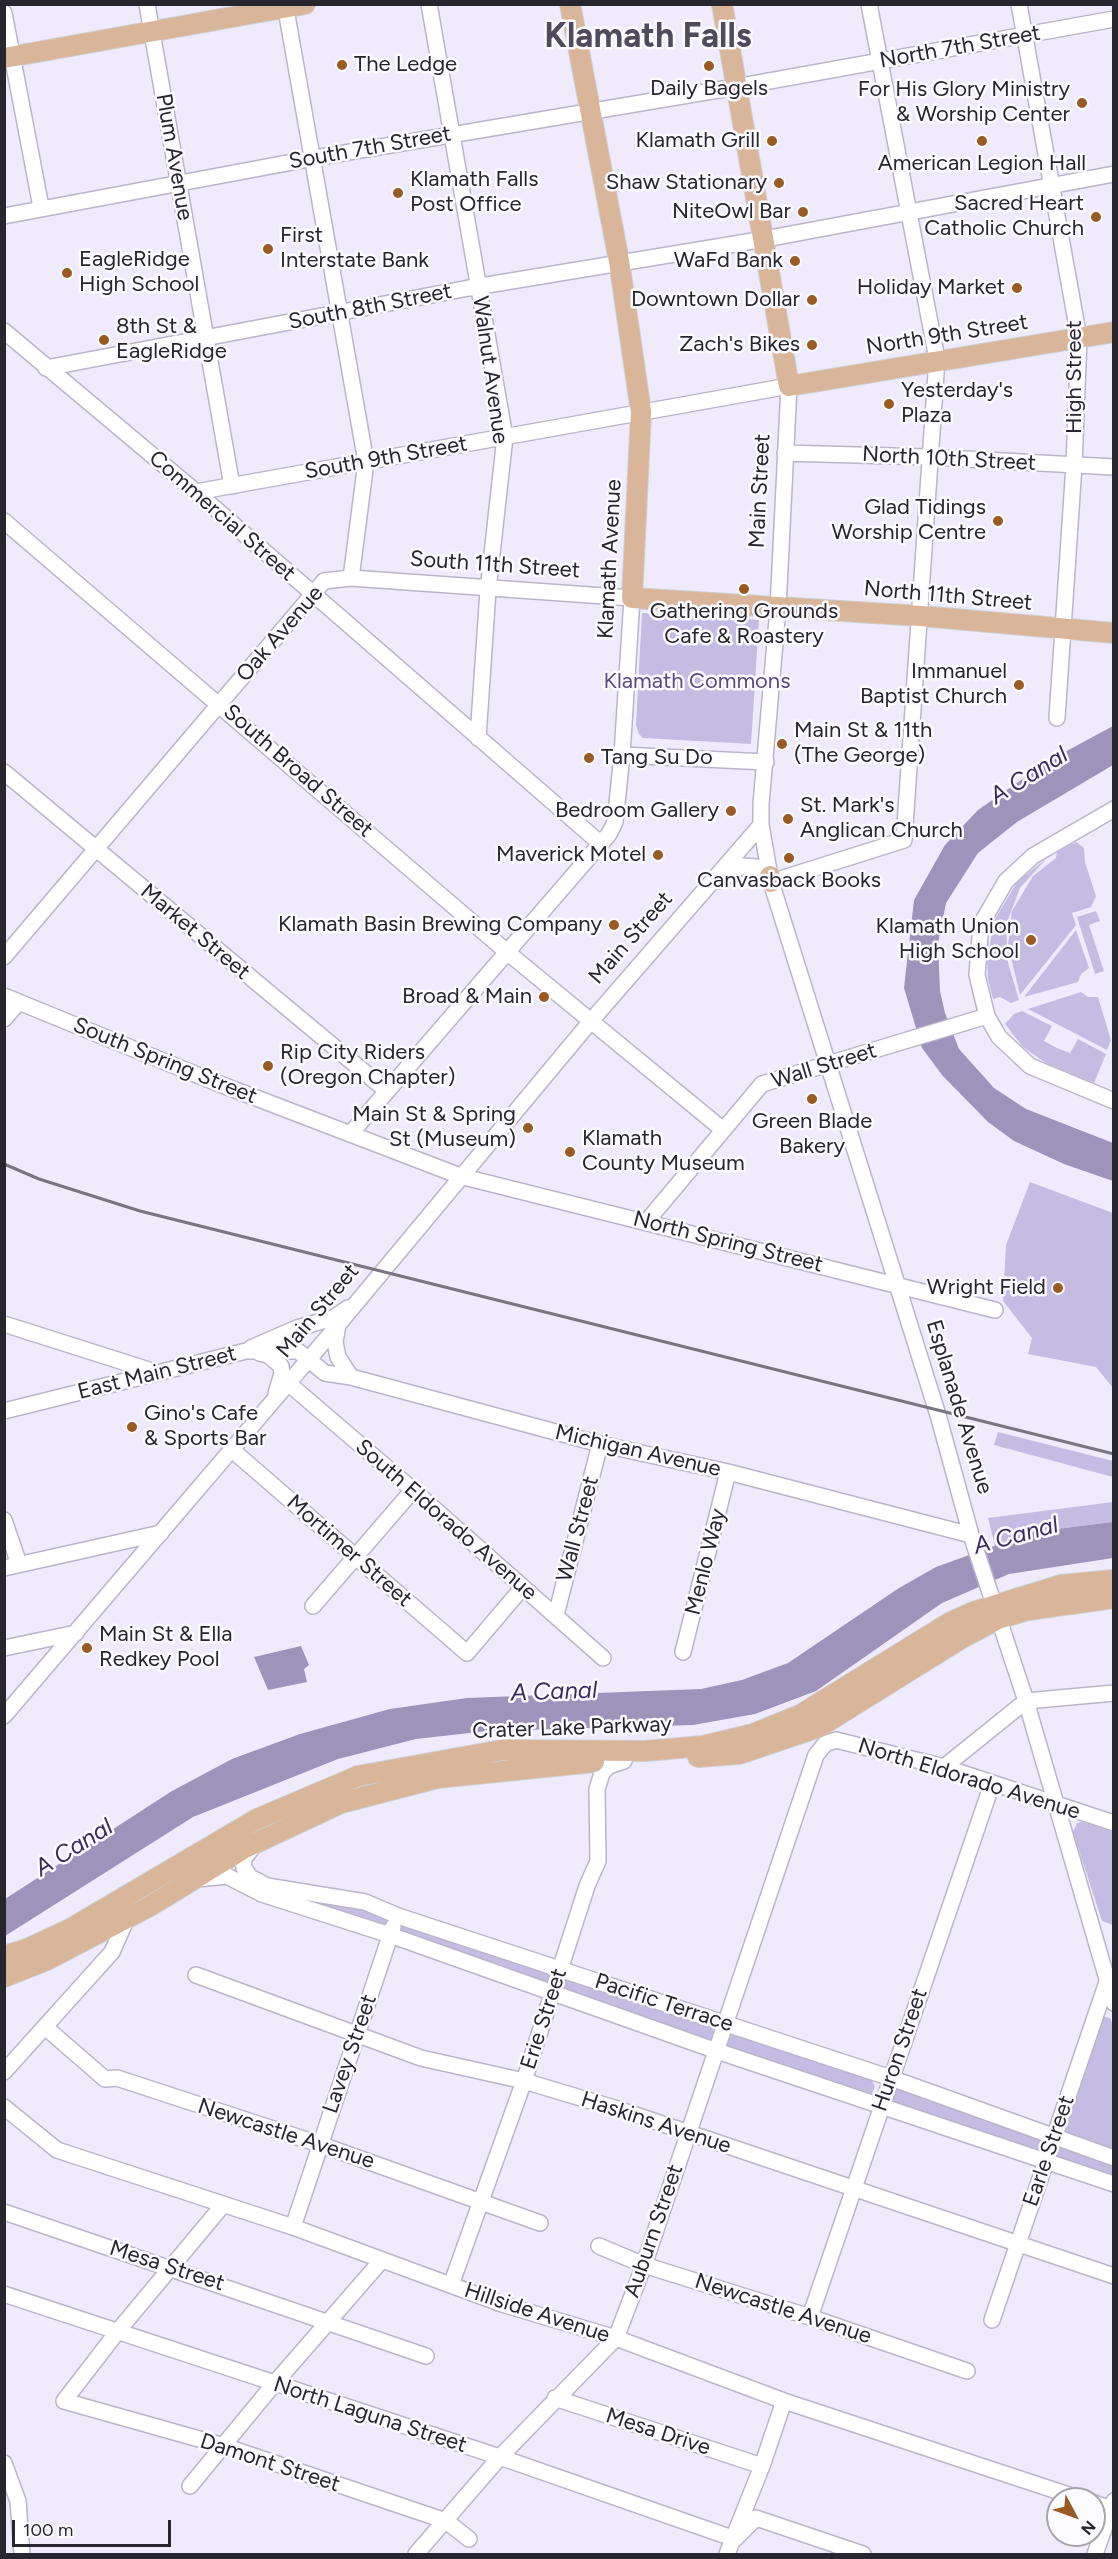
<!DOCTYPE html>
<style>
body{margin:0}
#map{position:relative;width:1118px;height:2559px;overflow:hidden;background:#efebfc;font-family:Figtree,sans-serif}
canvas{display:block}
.frame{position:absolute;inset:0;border:6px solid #27252d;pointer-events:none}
.north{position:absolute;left:1046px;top:2487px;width:60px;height:60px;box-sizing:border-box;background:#fbfaff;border:2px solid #a6a5ab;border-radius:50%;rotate:131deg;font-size:16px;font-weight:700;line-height:24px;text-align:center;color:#27252d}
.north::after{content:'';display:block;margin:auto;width:21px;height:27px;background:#9a5b22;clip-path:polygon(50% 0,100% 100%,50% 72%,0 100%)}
.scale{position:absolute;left:12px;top:2520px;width:159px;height:27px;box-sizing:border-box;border:3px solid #27252d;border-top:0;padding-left:8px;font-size:18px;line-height:21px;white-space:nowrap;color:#27252d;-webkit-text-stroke:4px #fbfaff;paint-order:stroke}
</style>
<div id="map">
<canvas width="1118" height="2559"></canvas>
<div class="frame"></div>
<div class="north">N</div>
<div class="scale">100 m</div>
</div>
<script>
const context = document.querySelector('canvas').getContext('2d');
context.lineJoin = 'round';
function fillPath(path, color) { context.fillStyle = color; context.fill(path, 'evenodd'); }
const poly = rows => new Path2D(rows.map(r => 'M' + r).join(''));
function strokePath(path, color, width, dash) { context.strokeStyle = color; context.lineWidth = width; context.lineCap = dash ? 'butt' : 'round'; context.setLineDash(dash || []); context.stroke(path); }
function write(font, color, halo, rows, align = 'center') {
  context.font = font + ' Figtree,sans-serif'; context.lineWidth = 5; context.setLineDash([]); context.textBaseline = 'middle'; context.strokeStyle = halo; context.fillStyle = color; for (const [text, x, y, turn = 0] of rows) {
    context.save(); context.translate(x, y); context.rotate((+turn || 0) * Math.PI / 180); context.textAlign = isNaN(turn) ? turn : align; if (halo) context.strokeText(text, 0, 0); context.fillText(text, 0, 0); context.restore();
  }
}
fillPath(poly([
 [642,613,759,620,751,744,643,738,639,734,636,725],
 [1076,842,1084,848,1085,862,1096,896,1091,907,1072,913,1076,925,1020,995,1008,945,1012,911,1033,876,1056,858,1057,852],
 [1047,858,1020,888,1006,925,1008,963,1019,1000,1011,1003,1000,997,993,999,988,979,987,958,995,919,1017,882],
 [1096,911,1100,921,1089,925,1104,971,1095,974,1077,917],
 [1076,930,1089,968,1081,974,1078,982,1024,997],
 [1081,992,1088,997,1098,997,1111,1040,1107,1050,1028,1009],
 [1022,1011,1052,1026,1044,1041,1057,1048,1070,1053,1078,1039,1106,1054,1094,1083,1046,1063,1023,1047,1005,1024,1014,1014],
 [1030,1182,1113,1213,1113,1388,1096,1367,1028,1354,1032,1338,1003,1301,1006,1245],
 [998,1432,1113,1461,1113,1477,994,1445],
 [1113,1502,1113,1522,1033,1532,995,1546,988,1518],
 [1083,1822,1113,1832,1113,1925,1102,1921,1073,1832,1077,1823],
 [297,1898,366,1908,384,1915,389,1920,387,1927],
 [406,1923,546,1970,550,1976,548,1983,541,1985,400,1937,399,1925],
 [570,1977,711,2025,714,2031,711,2040,704,2042,559,1988,562,1980],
 [1100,2016,1110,2018,1114,2028,1113,2153,1058,2136],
 [736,2034,871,2080,875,2086,872,2094,865,2097,728,2050,725,2044,729,2036],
 [899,2088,1041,2137,1045,2143,1042,2151,1035,2154,893,2106,888,2100,892,2091],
 [1062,2146,1113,2163,1113,2179,1056,2160,1054,2155]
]), '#c5bce3');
fillPath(poly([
 [1113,726,1113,765,1017,822,978,853,946,903,938,943,940,991,945,1013,959,1049,994,1088,1026,1109,1113,1143,1113,1181,1064,1164,1014,1141,988,1122,942,1075,922,1048,904,988,914,900,945,845,978,810,1050,760],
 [1113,1522,1113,1558,1009,1574,942,1603,816,1691,755,1714,693,1725,487,1731,416,1739,338,1759,193,1817,5,1936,5,1899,172,1791,232,1759,300,1734,390,1709,467,1698,701,1689,742,1680,788,1663,899,1588,936,1567,1033,1532],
 [301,1646,309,1665,304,1669,307,1682,268,1690,254,1657]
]), '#9d93bb');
const minor = poly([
 [147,4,232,486],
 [429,4,505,437,488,590,478,738],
 [869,4,937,359,904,840,771,882,938,1415,971,1535,1026,1701,1114,2003],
 [1019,4,1079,338,1074,465,1057,718],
 [4,13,41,207],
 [4,216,314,158,736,87,1114,19],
 [4,331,196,492,601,844],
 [46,368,469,288,765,239,1114,174],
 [785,453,929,457,1114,467],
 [196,492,789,386,778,608,761,804,761,825,770,876],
 [4,521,507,952,722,1129],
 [622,755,766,762],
 [4,772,387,1091],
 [1114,809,1033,856,1006,881,981,924,977,975,987,1016,999,1037,1030,1066,1114,1101],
 [718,881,742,866,757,867,770,876],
 [4,957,324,581,351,578,366,462,285,4],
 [4,996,212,1081,460,1176,995,1310],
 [4,1019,19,1002],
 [351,1133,609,834,615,822,622,755,632,598,351,578],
 [647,1221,762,1084,987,1016],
 [4,1324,155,1372],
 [338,1325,335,1342,338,1357,351,1377],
 [251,1348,297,1328,333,1318,348,1308],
 [259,1353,268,1355,281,1366,282,1374,276,1393],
 [288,1383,413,1490,603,1658],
 [4,1411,246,1351,298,1351,325,1373,351,1377,600,1444,728,1472,971,1535],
 [231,1449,467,1653,523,1587],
 [4,1520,19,1564],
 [4,1568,161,1533],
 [313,1606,413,1490],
 [556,1615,600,1444],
 [4,1648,76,1633],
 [683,1652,728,1472],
 [4,1716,338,1325,591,1021,761,825],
 [944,1767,1026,1701,1114,1693],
 [255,1844,243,1860,244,1868,250,1877,267,1886,365,1902,398,1916,891,2078,1114,2158],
 [197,1879,227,1876,262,1894,390,1935,714,2050,1114,2184],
 [196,1975,421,2058,524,2081,621,2110,1114,2276],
 [45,2027,105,2079,117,2078,319,2144,540,2223],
 [4,2072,112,1952,127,1918],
 [4,2107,57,2150,293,2227,502,2304,616,2338,784,2401,1081,2499],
 [223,2205,118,2331,64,2401,224,2446,446,2521,469,2539],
 [4,2212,426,2356],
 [293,2227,393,1927],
 [599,2246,644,2265,810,2317,967,2371],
 [451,2285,524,2081,587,1886,598,1861,597,1789,602,1773,609,1766,624,1761],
 [4,2294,500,2457,735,2539,756,2518,863,2554],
 [810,2317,992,1784],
 [992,2320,1107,1982],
 [555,2398,762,2466],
 [4,2463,18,2501,22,2554],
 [190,2486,274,2384,382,2260],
 [1094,2503,1114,2510],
 [416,2554,500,2457,616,2338,644,2265,816,1755,825,1744,836,1740,944,1767,1114,1823],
 [727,2554,762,2466,784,2401],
 [1095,2554,1114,2501]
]);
const major = poly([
 [570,4,619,261,641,412,632,598,921,616,1114,633],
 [722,4,789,386,1114,332],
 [4,58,305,4],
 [770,876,771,882],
 [698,1757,739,1754,819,1727,962,1638,998,1619,1028,1610,1114,1598],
 [4,1956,27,1949,70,1929,257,1819,358,1776,502,1750,645,1751,703,1746,753,1734,800,1715,949,1623,973,1612,1061,1585,1114,1580],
 [4,1977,47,1960,150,1906,245,1848,341,1803,437,1778,594,1762]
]);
strokePath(minor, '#bab5ca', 18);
strokePath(major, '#cfcfd1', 22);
strokePath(minor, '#fff', 15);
strokePath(major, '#d9b599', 20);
strokePath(poly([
 [4,1164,39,1179,140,1211,1114,1454]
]), '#787581', 3);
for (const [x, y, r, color] of [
 [342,65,6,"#9a5b22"],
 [709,66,6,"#9a5b22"],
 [1082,103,6,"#9a5b22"],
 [772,141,6,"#9a5b22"],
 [982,141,6,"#9a5b22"],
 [779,183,6,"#9a5b22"],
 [398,193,6,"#9a5b22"],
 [803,212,6,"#9a5b22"],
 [1096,217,6,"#9a5b22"],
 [268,249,6,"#9a5b22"],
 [795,261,6,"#9a5b22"],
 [67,273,6,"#9a5b22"],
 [1017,288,6,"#9a5b22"],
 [812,300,6,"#9a5b22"],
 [104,340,6,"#9a5b22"],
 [812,345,6,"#9a5b22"],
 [889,404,6,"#9a5b22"],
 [998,521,6,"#9a5b22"],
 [744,589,6,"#9a5b22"],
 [1019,685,6,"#9a5b22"],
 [782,744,6,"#9a5b22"],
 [589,758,6,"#9a5b22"],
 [731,811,6,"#9a5b22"],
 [788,819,6,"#9a5b22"],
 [658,855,6,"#9a5b22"],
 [789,858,6,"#9a5b22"],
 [614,925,6,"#9a5b22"],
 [1031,940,6,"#9a5b22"],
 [544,997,6,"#9a5b22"],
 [268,1066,6,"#9a5b22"],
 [812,1099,6,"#9a5b22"],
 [528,1128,6,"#9a5b22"],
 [570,1152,6,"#9a5b22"],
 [1058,1288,6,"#9a5b22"],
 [132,1427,6,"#9a5b22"],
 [87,1648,6,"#9a5b22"]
]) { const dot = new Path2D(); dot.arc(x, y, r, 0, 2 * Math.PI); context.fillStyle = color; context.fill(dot); strokePath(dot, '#fbfaff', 2); }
write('22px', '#27252d', '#fbfaff', [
 ["North 7th Street",960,47,-10],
 ["South 7th Street",370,148,-10],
 ["Plum Avenue",174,157,80],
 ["South 8th Street",370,307,-11],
 ["North 9th Street",947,335,-9],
 ["Walnut Avenue",490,370,82],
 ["High Street",1075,377,-90],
 ["South 9th Street",386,458,-10],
 ["North 10th Street",949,459,3],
 ["Main Street",760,491,-87],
 ["Commercial Street",222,516,41],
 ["Klamath Avenue",610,559,-87],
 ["South 11th Street",495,565,4],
 ["North 11th Street",948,596,5],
 ["Oak Avenue",280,634,-49],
 ["South Broad Street",298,771,41],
 ["Market Street",195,932,40],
 ["Main Street",631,938,-49],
 ["South Spring Street",165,1061,22],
 ["Wall Street",824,1066,-17],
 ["North Spring Street",728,1242,14],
 ["Main Street",318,1311,-50],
 ["East Main Street",157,1373,-14],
 ["Esplanade Avenue",959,1407,73],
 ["Michigan Avenue",638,1451,13],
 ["South Eldorado Avenue",446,1520,41],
 ["Wall Street",578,1529,-75],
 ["Mortimer Street",349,1551,41],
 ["Menlo Way",706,1562,-76],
 ["Crater Lake Parkway",572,1728,-2],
 ["North Eldorado Avenue",969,1779,17],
 ["Pacific Terrace",664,2003,18],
 ["Erie Street",544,2019,-72],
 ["Huron Street",900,2050,-71],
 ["Lavey Street",350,2054,-71],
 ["Haskins Avenue",656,2123,18],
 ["Newcastle Avenue",286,2134,18],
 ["Earle Street",1049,2151,-71],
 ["Auburn Street",654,2231,-71],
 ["Mesa Street",167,2266,18],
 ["Newcastle Avenue",783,2309,18],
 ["Hillside Avenue",537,2313,18],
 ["North Laguna Street",370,2415,18],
 ["Mesa Drive",658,2432,18],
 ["Damont Street",270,2463,18]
]);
write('22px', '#27252d', '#fbfaff', [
 ["The Ledge",354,65,"left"],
 ["Daily Bagels",709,89,"center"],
 ["For His Glory Ministry",1070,90],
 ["& Worship Center",1070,115],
 ["Klamath Grill",760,141],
 ["American Legion Hall",982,164,"center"],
 ["Klamath Falls",410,180,"left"],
 ["Post Office",410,205,"left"],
 ["Shaw Stationary",767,183],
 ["Sacred Heart",1084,204],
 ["Catholic Church",1084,229],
 ["NiteOwl Bar",791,212],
 ["First",280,236,"left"],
 ["Interstate Bank",280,261,"left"],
 ["EagleRidge",79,260,"left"],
 ["High School",79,285,"left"],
 ["WaFd Bank",783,261],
 ["Holiday Market",1005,288],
 ["Downtown Dollar",800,300],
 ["8th St &",116,327,"left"],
 ["EagleRidge",116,352,"left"],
 ["Zach's Bikes",800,345],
 ["Yesterday's",901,391,"left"],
 ["Plaza",901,416,"left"],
 ["Glad Tidings",986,508],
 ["Worship Centre",986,533],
 ["Gathering Grounds",744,612,"center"],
 ["Cafe & Roastery",744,637,"center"],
 ["Immanuel",1007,672],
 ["Baptist Church",1007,697],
 ["Main St & 11th",794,731,"left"],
 ["(The George)",794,756,"left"],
 ["Tang Su Do",601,758,"left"],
 ["St. Mark's",800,806,"left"],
 ["Anglican Church",800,831,"left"],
 ["Bedroom Gallery",719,811],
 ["Maverick Motel",646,855],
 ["Canvasback Books",789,881,"center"],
 ["Klamath Basin Brewing Company",602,925],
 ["Klamath Union",1019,927],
 ["High School",1019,952],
 ["Broad & Main",532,997],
 ["Rip City Riders",280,1053,"left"],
 ["(Oregon Chapter)",280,1078,"left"],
 ["Main St & Spring",516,1115],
 ["St (Museum)",516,1140],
 ["Green Blade",812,1122,"center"],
 ["Bakery",812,1147,"center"],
 ["Klamath",582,1139,"left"],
 ["County Museum",582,1164,"left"],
 ["Wright Field",1046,1288],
 ["Gino's Cafe",144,1414,"left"],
 ["& Sports Bar",144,1439,"left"],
 ["Main St & Ella",99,1635,"left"],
 ["Redkey Pool",99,1660,"left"]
], 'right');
write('22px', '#594a81', '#fbfaff', [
 ["Klamath Commons",697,682]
]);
write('italic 24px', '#3c2b5f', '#fbfaff', [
 ["A Canal",1029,776,-32],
 ["A Canal",1016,1536,-15],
 ["A Canal",554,1692,-2],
 ["A Canal",74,1848,-32]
]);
write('bold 34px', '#4f4b5c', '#fbfaff', [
 ["Klamath Falls",648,37]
]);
</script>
